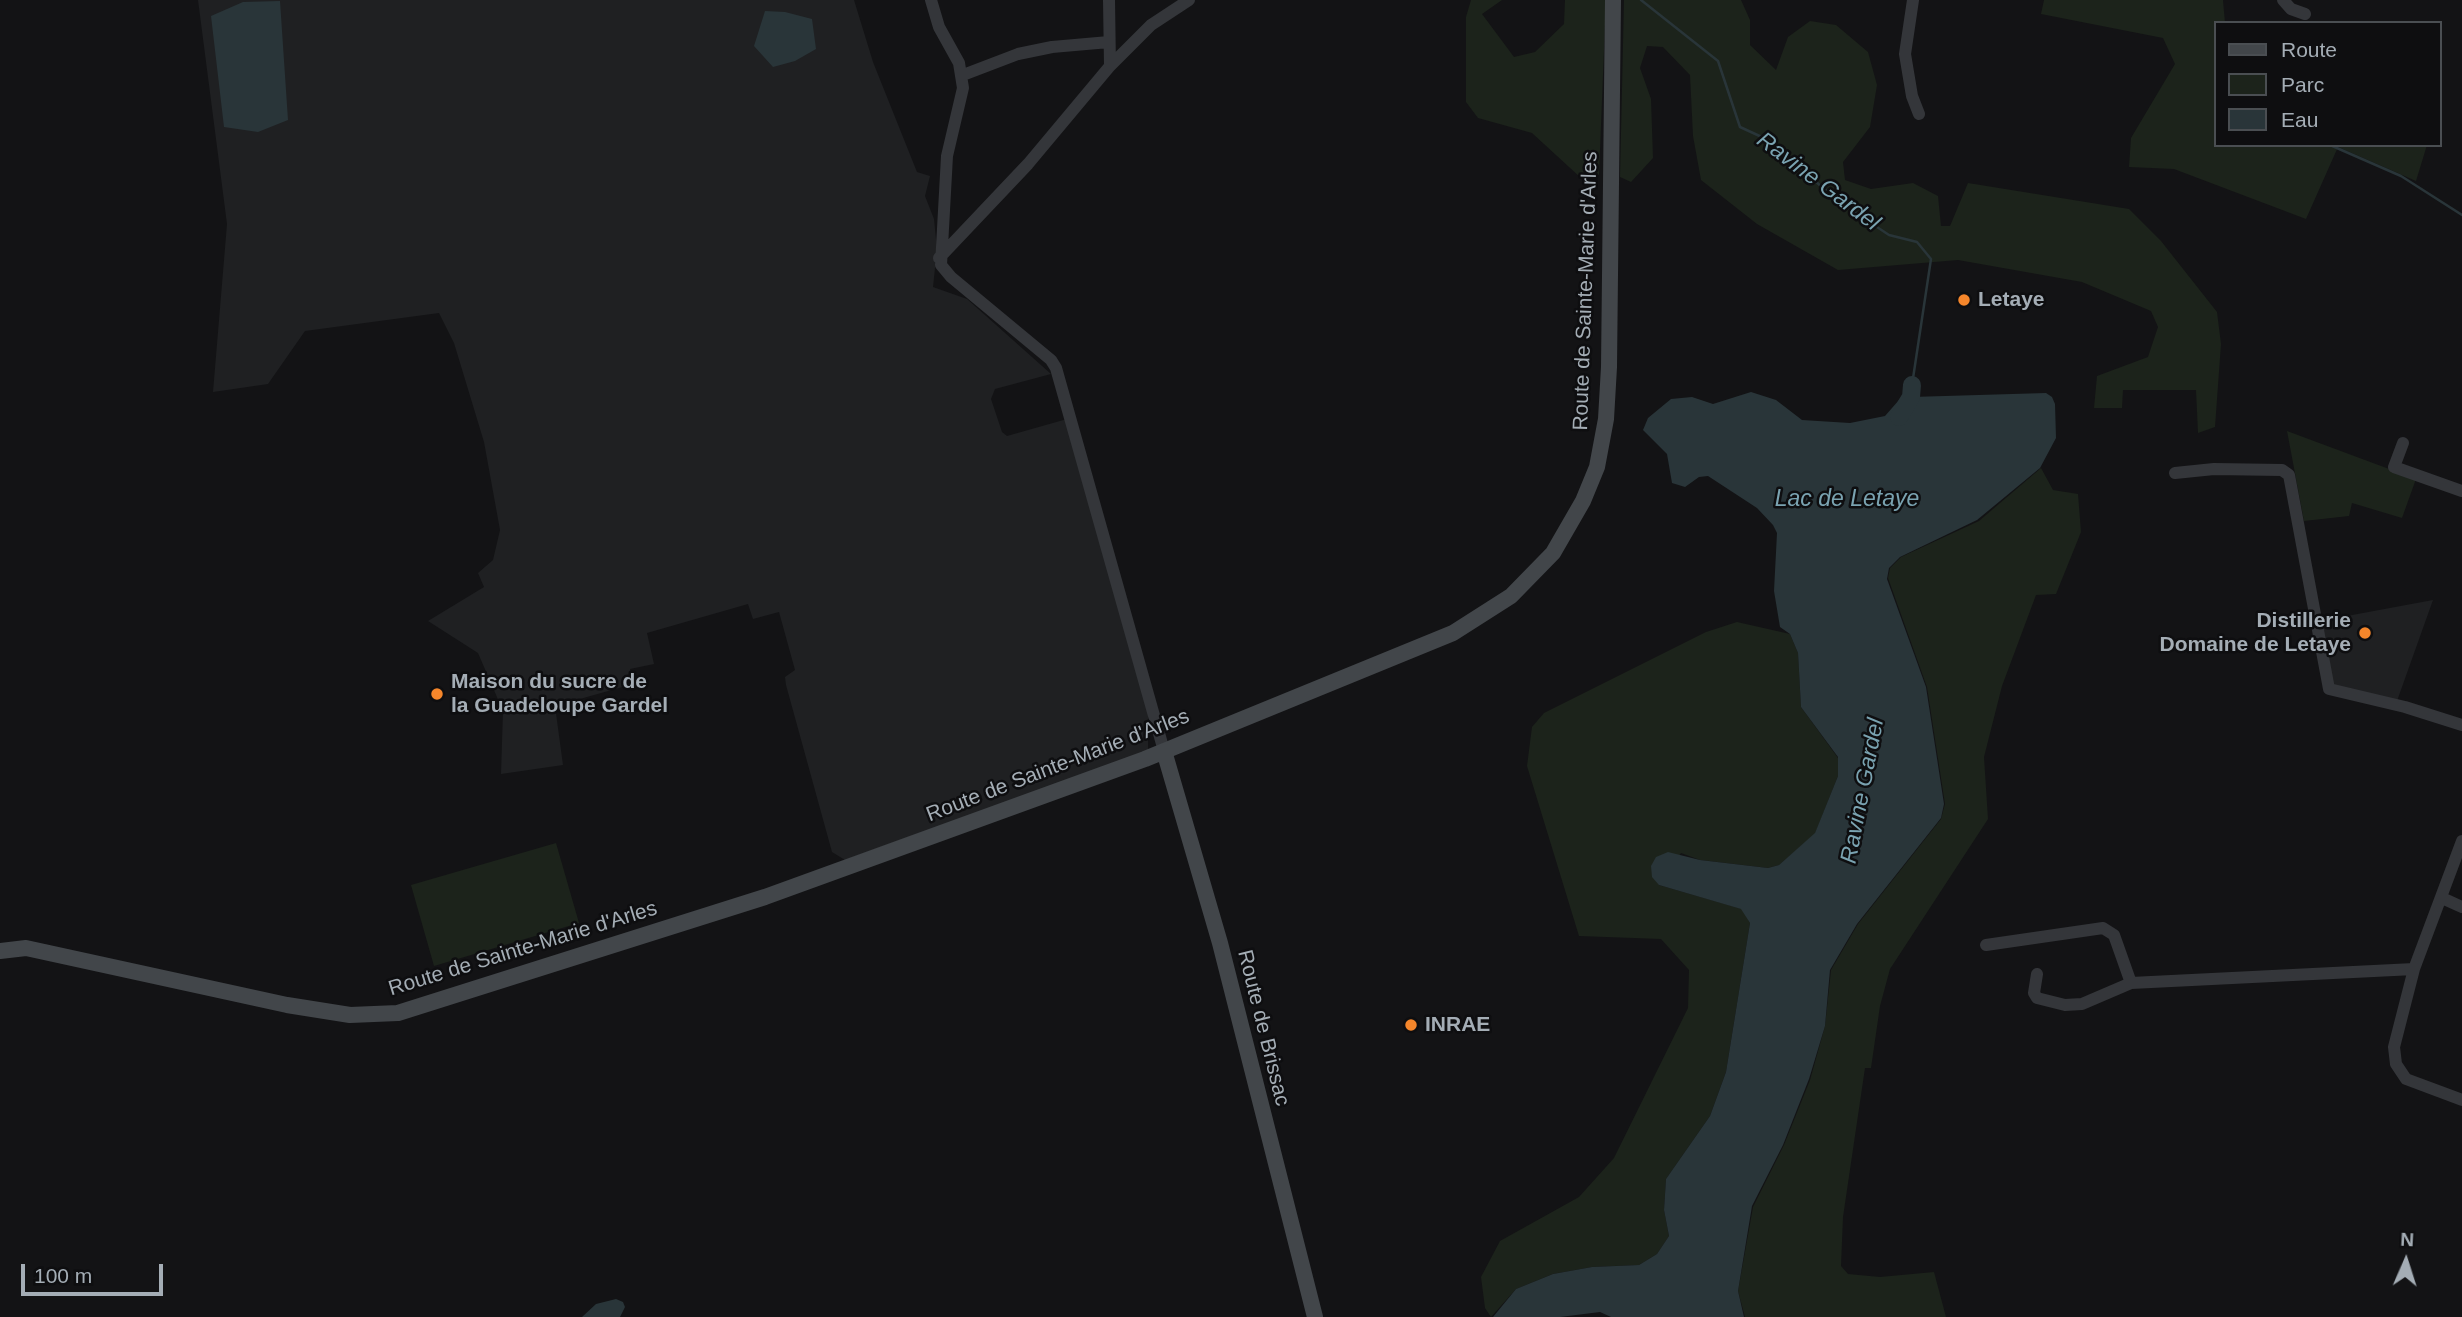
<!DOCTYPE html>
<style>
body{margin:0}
#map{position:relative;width:2462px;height:1317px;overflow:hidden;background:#131315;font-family:Arial,sans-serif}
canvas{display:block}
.legend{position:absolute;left:2214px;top:21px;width:228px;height:126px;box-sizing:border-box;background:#0e0e10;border:2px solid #4a4e52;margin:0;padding:9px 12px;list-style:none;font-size:21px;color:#a4adb5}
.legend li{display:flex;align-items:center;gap:14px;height:35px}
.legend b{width:35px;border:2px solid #4a4e52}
.north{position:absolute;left:2371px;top:1226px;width:70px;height:70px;-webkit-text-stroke:5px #0e0e10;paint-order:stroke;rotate:3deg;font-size:19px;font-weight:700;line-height:28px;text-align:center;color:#a4adb5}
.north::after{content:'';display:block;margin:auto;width:24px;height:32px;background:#a4adb5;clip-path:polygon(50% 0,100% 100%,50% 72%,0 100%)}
.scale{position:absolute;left:21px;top:1264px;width:142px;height:32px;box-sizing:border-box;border:4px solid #a4adb5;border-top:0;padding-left:9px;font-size:21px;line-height:24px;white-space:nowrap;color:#a4adb5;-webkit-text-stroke:5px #0e0e10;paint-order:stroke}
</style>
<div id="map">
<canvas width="2462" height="1317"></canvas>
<ul class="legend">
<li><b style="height:9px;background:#42464a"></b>Route</li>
<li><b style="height:19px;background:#1c231b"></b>Parc</li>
<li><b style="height:19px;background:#293539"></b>Eau</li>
</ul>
<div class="north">N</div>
<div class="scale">100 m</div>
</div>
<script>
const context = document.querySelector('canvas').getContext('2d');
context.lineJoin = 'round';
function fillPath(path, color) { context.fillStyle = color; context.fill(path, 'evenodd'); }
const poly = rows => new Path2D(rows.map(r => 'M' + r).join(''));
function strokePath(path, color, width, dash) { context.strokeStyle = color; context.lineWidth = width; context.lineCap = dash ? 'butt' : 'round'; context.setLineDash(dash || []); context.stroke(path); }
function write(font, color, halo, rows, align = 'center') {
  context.font = font + ' Arial,sans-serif'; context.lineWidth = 5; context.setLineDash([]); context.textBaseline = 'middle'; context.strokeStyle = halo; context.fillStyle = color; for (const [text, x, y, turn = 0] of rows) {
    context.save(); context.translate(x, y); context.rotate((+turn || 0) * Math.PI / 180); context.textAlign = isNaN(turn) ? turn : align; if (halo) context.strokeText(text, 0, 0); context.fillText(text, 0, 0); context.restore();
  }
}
fillPath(poly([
 [198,0,854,0,873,62,917,172,930,176,925,196,934,219,937,249,933,287,967,299,1051,374,995,389,991,399,1002,432,1007,436,1067,419,1148,710,1148,751,845,860,832,852,786,685,785,677,795,670,779,612,753,619,748,604,647,633,654,664,630,669,633,684,555,706,563,765,501,774,503,711,478,653,428,621,484,587,478,573,493,560,500,530,484,442,454,343,439,313,305,331,268,384,213,392,227,224],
 [2433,600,2397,701,2331,687,2320,621]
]), '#1f2022');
fillPath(poly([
 [1471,0,1502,0,1482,14,1514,57,1535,52,1564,24,1565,0,1606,0,1599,175,1581,178,1532,133,1478,118,1466,102,1466,17],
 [1624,0,1741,0,1750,20,1750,45,1776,70,1788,37,1810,21,1836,25,1868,52,1877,85,1870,127,1843,162,1845,180,1871,189,1913,183,1938,196,1941,226,1950,226,1968,183,2129,209,2161,241,2217,312,2221,344,2215,427,2198,433,2196,390,2123,390,2122,408,2094,408,2097,376,2148,357,2158,327,2151,311,2082,282,1958,260,1838,270,1757,224,1701,180,1693,136,1690,75,1663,47,1647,46,1640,68,1651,99,1653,158,1631,182,1620,177],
 [2044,0,2223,0,2225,23,2215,23,2215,145,2427,145,2416,181,2338,147,2306,219,2174,169,2129,167,2131,138,2175,64,2163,38,2041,14],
 [2287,431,2416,479,2402,518,2352,503,2349,516,2304,521],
 [2041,468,2053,490,2078,494,2081,532,2056,594,2036,595,2002,686,1984,757,1988,819,1890,969,1880,1006,1871,1068,1865,1068,1843,1217,1841,1266,1848,1274,1880,1277,1934,1272,1946,1317,1745,1317,1738,1291,1753,1207,1784,1145,1810,1080,1825,1026,1831,970,1858,924,1941,819,1945,804,1927,687,1888,578,1890,568,1901,557,1979,521],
 [1737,622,1790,634,1798,653,1801,707,1838,758,1838,776,1815,834,1779,865,1768,868,1700,860,1681,853,1659,885,1742,909,1750,923,1726,1072,1710,1116,1666,1179,1664,1210,1669,1236,1657,1254,1639,1265,1592,1267,1553,1274,1516,1289,1491,1317,1485,1308,1481,1277,1500,1241,1579,1197,1614,1158,1688,1008,1689,970,1661,939,1579,936,1527,766,1532,727,1544,713,1706,632],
 [556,843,579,923,434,966,411,885]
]), '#1c231b');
fillPath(poly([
 [280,1,288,120,258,132,224,127,211,16,243,2],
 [765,11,785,12,812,19,816,49,795,61,773,67,754,46],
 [1751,392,1776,400,1802,420,1850,423,1885,416,1899,400,1911,397,2046,393,2052,397,2055,404,2056,438,2040,468,1977,520,1900,557,1889,568,1887,579,1926,687,1944,804,1941,818,1857,924,1830,970,1825,1026,1809,1079,1783,1145,1752,1206,1738,1291,1744,1317,1611,1317,1600,1312,1560,1317,1493,1317,1516,1289,1553,1274,1592,1267,1639,1265,1657,1254,1669,1236,1664,1210,1666,1179,1710,1116,1726,1072,1750,923,1741,909,1659,885,1652,877,1651,866,1656,857,1668,852,1700,860,1768,868,1779,865,1815,833,1838,776,1838,757,1801,707,1798,653,1790,634,1780,627,1774,591,1777,533,1773,525,1757,508,1708,476,1699,477,1685,487,1672,483,1667,454,1643,430,1648,418,1671,399,1692,397,1713,404],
 [616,1299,623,1302,625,1307,620,1317,582,1317,596,1304]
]), '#293539');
strokePath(poly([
 [1641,0,1718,61,1740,127,1764,138,1841,203,1889,235,1917,242,1931,259,1912,385],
 [2330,145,2401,176,2462,215]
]), '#293539', 2.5);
strokePath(poly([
 [1899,417,1911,397,1912,385]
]), '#293539', 18);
strokePath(poly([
 [931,0,939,27,959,63,963,88,947,156,941,265,951,277,1051,360,1056,368,1164,751],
 [1109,0,1110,66],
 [1913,0,1905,54,1912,96,1919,114],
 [2283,0,2291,9,2305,14],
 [963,75,1018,54,1052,47,1109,42],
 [939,258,1028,164,1110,66,1151,25,1189,0],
 [2403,443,2394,467,2462,491],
 [2175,473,2214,469,2282,470,2289,475,2329,689,2405,707,2462,725],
 [2462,841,2414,969,2394,1047,2396,1064,2406,1079,2462,1100],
 [2442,898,2462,907],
 [1986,945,2103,928,2114,935,2131,983,2414,969],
 [2037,974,2034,993,2037,998,2065,1005,2082,1004,2131,983]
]), '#34363a', 12);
strokePath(poly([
 [1164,751,1220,943,1315,1317],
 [0,951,26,948,287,1005,350,1015,398,1013,765,897,1145,759,1453,633,1511,596,1553,553,1583,501,1597,467,1606,419,1609,367,1613,0]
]), '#42464a', 16);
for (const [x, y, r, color] of [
 [1964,300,7,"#f5862b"],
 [2365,633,7,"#f5862b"],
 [437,694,7,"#f5862b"],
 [1411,1025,7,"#f5862b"]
]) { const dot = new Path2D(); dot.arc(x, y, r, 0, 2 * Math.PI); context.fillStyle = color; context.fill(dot); strokePath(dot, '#0e0e10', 2.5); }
write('21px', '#a4adb5', '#0e0e10', [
 ["Route de Sainte-Marie d'Arles",1586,291,-88],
 ["Route de Sainte-Marie d'Arles",1058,766,-21],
 ["Route de Sainte-Marie d'Arles",523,949,-17],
 ["Route de Brissac",1263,1028,76]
]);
write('bold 21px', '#a4adb5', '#0e0e10', [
 ["Letaye",1978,300],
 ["Distillerie",2351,621,"right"],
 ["Domaine de Letaye",2351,645,"right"],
 ["Maison du sucre de",451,682],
 ["la Guadeloupe Gardel",451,706],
 ["INRAE",1425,1025]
], 'left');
write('italic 23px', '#7aa3b1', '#0e0e10', [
 ["Ravine Gardel",1818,182,37],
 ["Lac de Letaye",1847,500],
 ["Ravine Gardel",1863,791,-79]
]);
</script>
